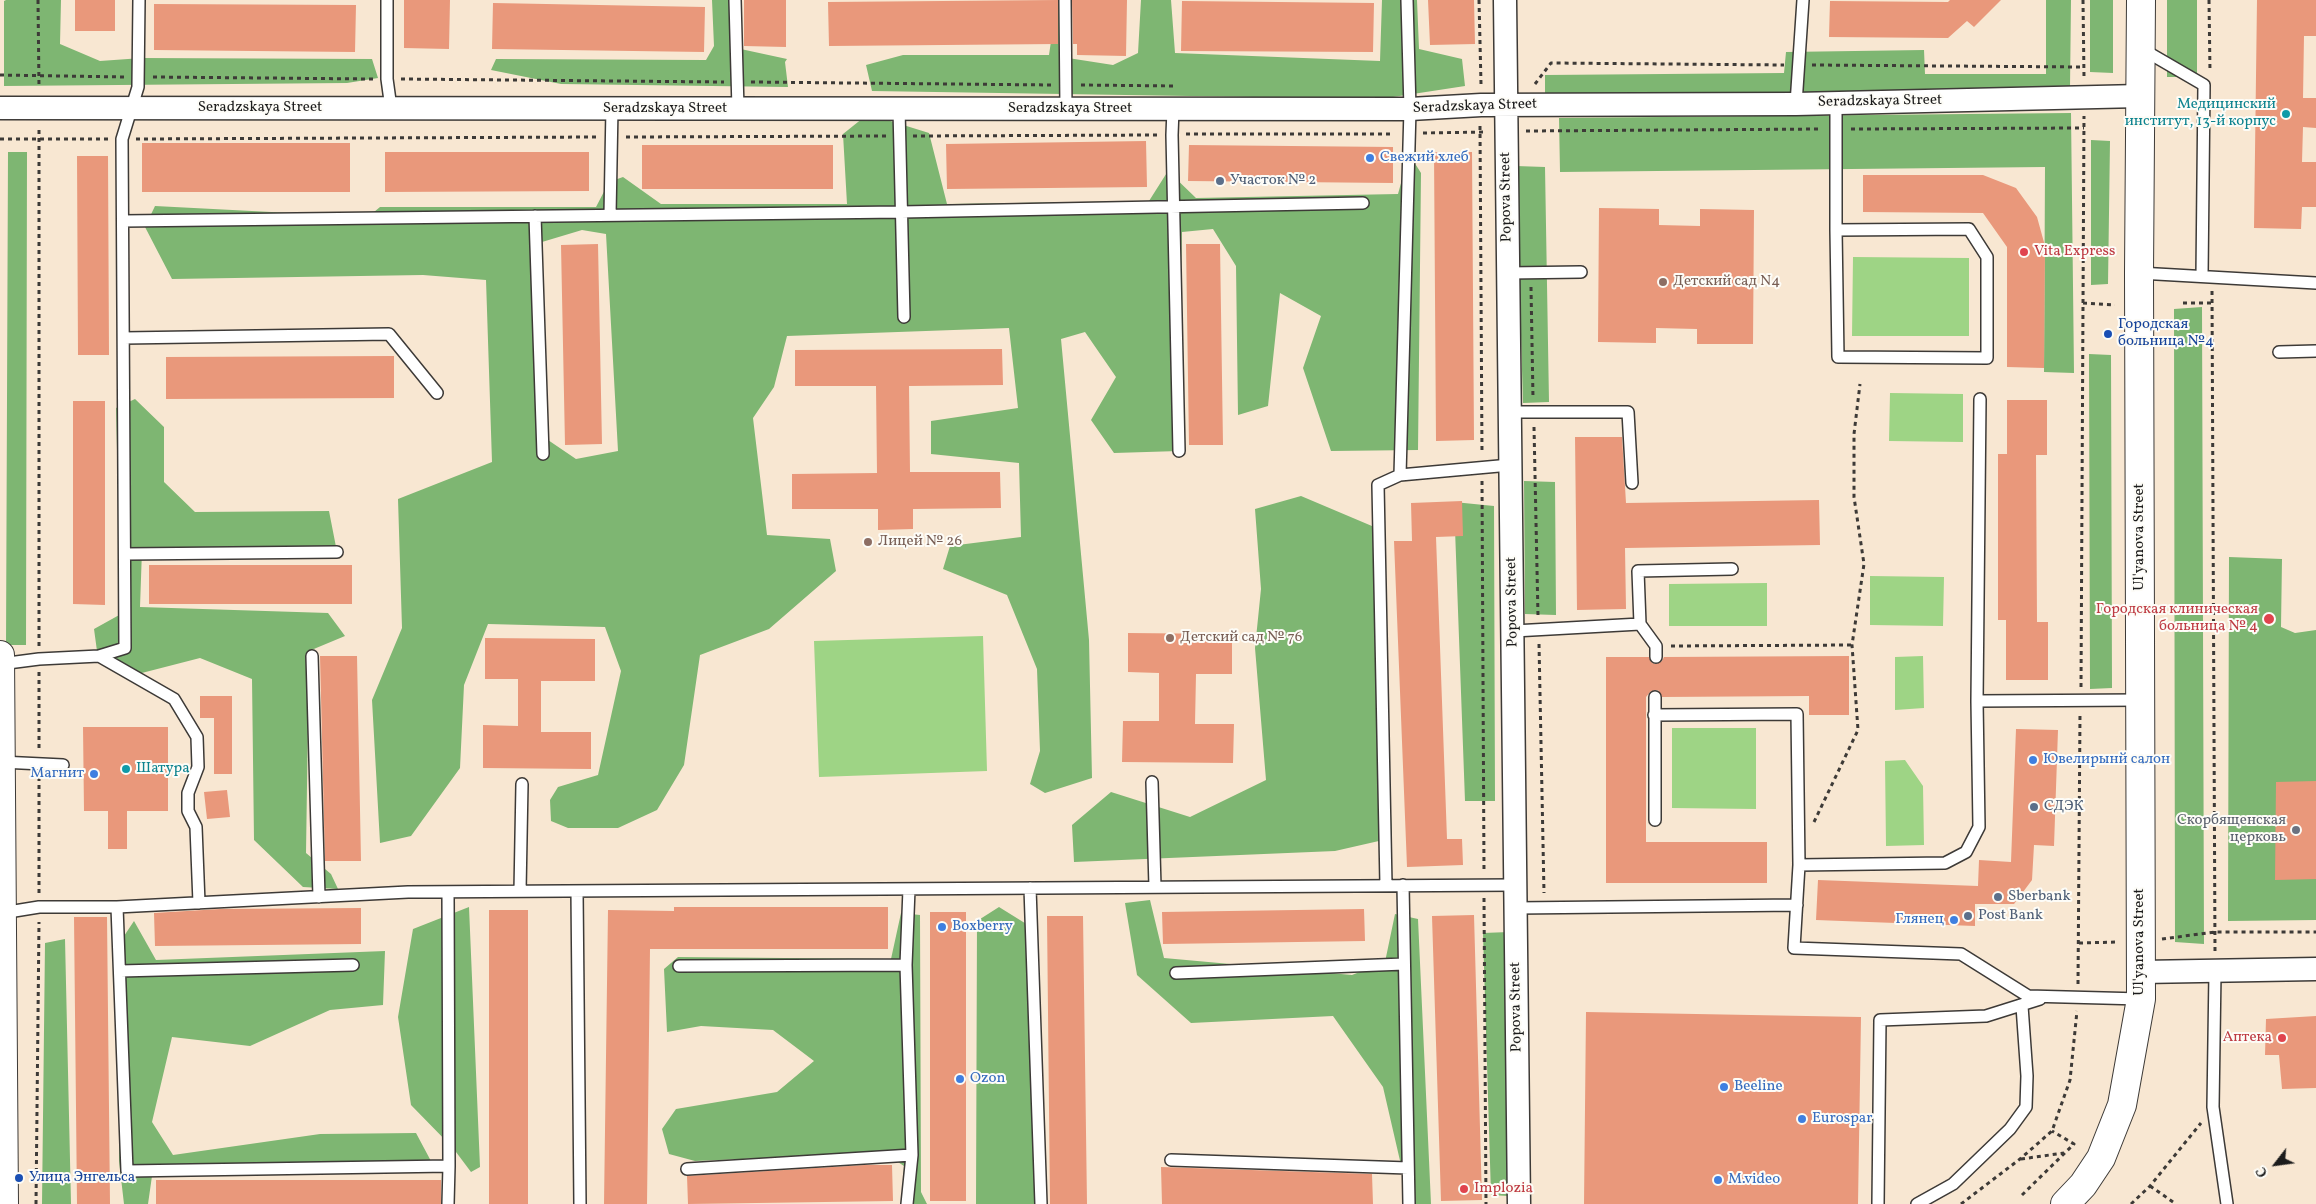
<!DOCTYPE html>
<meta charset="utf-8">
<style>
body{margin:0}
#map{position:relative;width:2316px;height:1204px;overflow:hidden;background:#f8e7d2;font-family:Vollkorn,serif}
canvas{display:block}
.north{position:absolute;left:2251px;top:1139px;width:50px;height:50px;-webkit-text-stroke:4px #fdfcf7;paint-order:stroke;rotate:240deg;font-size:14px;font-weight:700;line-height:20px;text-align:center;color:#1c1c1c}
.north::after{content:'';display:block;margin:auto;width:18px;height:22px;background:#1c1c1c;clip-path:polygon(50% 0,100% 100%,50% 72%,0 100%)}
</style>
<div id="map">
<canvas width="2316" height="1204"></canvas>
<div class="north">С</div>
</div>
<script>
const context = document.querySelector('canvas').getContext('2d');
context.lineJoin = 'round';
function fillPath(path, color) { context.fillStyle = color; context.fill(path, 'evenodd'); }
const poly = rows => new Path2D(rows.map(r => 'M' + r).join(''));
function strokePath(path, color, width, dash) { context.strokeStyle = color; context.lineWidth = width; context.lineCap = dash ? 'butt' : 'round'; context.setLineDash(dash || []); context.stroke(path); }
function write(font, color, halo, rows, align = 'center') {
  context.font = font + ' Vollkorn,serif'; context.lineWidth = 4; context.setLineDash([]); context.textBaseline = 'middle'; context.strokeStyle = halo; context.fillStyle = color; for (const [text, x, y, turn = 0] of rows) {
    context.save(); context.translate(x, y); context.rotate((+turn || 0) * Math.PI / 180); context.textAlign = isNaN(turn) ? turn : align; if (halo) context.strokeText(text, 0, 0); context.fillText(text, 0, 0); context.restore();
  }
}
fillPath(poly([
 [1853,257,1969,258,1969,336,1852,336],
 [1890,393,1963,394,1963,442,1889,441],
 [1870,576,1944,577,1943,626,1870,625],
 [1767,583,1767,626,1669,626,1669,584],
 [983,636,987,771,819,777,814,641],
 [1923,656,1924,708,1895,710,1895,657],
 [1672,728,1756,728,1756,809,1672,808],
 [1905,760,1923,786,1924,845,1886,846,1885,761]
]), '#9ed485');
fillPath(poly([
 [6,0,61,0,60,44,100,61,142,58,372,59,378,78,347,83,4,86,4,1],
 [712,0,735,0,736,48,787,59,785,62,788,87,561,84,491,70,496,59,706,60,714,46],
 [1057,0,1067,0,1068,58,1113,65,1138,53,1141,0,1171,0,1175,53,1380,61,1382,0,1417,0,1419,49,1462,59,1465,86,1380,99,872,91,866,65,903,55,1049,55],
 [2046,0,2071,0,2070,88,1545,99,1545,75,1784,73,1786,52,1924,50,1925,74,2046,74],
 [2090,0,2113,0,2113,73,2090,72],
 [2167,0,2197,0,2197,77,2167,77],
 [2071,113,2074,373,2044,372,2045,167,1560,172,1559,118],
 [868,114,929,133,947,204,1149,201,1168,171,1196,198,1398,194,1409,154,1421,173,1418,450,1331,451,1303,368,1321,316,1280,293,1268,406,1238,415,1236,266,1213,229,1182,232,1177,442,1179,451,1114,453,1091,420,1116,377,1085,332,1061,339,1089,640,1092,778,1045,793,1030,784,1040,751,1037,669,1007,595,943,569,950,546,1021,537,1019,463,931,454,931,421,1018,408,1009,328,787,336,774,387,753,418,767,535,830,539,836,571,769,629,700,655,684,765,657,810,618,828,568,828,551,821,550,800,558,787,598,775,621,671,605,627,488,624,464,685,460,768,411,836,380,843,372,700,402,628,398,499,492,462,486,280,423,275,172,279,145,227,155,206,368,217,380,207,596,207,609,182,623,177,661,204,847,204,843,134],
 [582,230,606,234,618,451,576,459,548,440,542,242],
 [2091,140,2110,141,2108,284,2091,285],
 [8,152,27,152,26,645,6,645],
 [1516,166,1545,167,1549,402,1523,403],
 [2202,307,2204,944,2175,942,2174,309],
 [2089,354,2111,355,2112,688,2090,689],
 [135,399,164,427,164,482,195,512,329,511,337,552,142,550,140,607,328,613,345,636,309,651,306,853,331,874,338,889,303,887,254,840,252,679,200,658,134,675,97,651,94,629,121,614,116,408],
 [1524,481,1555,482,1556,615,1525,614],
 [1301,496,1379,529,1392,838,1335,851,1074,862,1072,825,1111,792,1190,817,1266,780,1255,648,1261,589,1255,509],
 [1454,502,1494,506,1495,801,1465,801],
 [2229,557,2282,559,2281,627,2295,633,2316,630,2316,920,2228,921],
 [1150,900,1164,958,1352,975,1385,962,1395,914,1418,919,1431,1204,1410,1204,1383,1087,1333,1016,1191,1023,1137,975,1125,903],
 [469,907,480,1167,471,1172,453,1148,411,1105,398,1017,413,929],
 [999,907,1036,930,1041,1204,976,1204,977,921],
 [901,913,920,915,921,1192,927,1204,902,1204,904,1166,884,1153,695,1161,669,1154,662,1129,676,1109,777,1092,814,1061,773,1030,701,1026,667,1032,664,969,678,957,891,959],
 [134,921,156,960,385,951,383,1005,330,1010,250,1046,172,1037,152,1122,173,1155,320,1134,416,1133,432,1163,153,1169,148,1204,124,1204,119,1161,120,942],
 [1509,932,1508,1196,1491,1195,1483,933],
 [65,939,71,1204,42,1204,45,943]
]), '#7eb672');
fillPath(poly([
 [75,0,115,0,115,31,75,31],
 [404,0,450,0,449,49,404,48],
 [744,0,786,0,786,47,744,46],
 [1058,0,1058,44,829,46,828,2],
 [1072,0,1127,0,1126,56,1077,55,1077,44,1073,44],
 [1428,0,1474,0,1475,44,1430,45],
 [1950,0,2001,0,1974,27,1967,21,1948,38,1829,37,1830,1,1948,2],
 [2257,0,2316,0,2316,36,2304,36,2303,98,2316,98,2316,128,2303,127,2302,162,2316,162,2316,207,2302,207,2301,229,2254,228],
 [1182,1,1374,3,1373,52,1181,51],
 [493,3,705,7,704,52,492,49],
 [154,4,356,5,355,52,154,50],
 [1146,141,1147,187,947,189,946,144],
 [142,143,350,143,350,192,142,192],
 [642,145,833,145,833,189,642,189],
 [1189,145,1393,147,1393,183,1188,181],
 [385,152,589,152,589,191,385,192],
 [1434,152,1472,152,1474,440,1436,441],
 [77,156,108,156,109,355,78,355],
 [1863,175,1983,175,2016,188,2037,217,2045,246,2044,368,2007,367,2007,247,1983,213,1863,212],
 [1599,208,1659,209,1659,225,1700,226,1700,209,1754,210,1753,344,1697,344,1697,329,1656,328,1656,343,1598,342],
 [598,244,602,444,565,445,561,245],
 [1186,244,1220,244,1223,445,1189,445],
 [1002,349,1003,385,909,386,910,472,1000,472,1001,508,913,509,913,529,878,530,878,509,792,509,792,474,877,473,876,386,795,386,795,350],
 [394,356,394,398,166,399,166,357],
 [2007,400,2047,400,2047,455,2036,455,2037,622,2048,622,2048,680,2006,680,2006,620,1998,620,1998,454,2007,454],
 [73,401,105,401,105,605,73,604],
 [1575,437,1622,437,1626,503,1819,500,1820,545,1625,548,1626,609,1577,610],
 [1462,501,1463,536,1436,537,1447,839,1462,839,1463,865,1407,867,1394,541,1412,541,1411,503],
 [149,565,352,565,352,604,149,604],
 [1128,633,1232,634,1232,674,1196,674,1195,724,1234,724,1233,763,1122,762,1123,721,1159,721,1159,673,1128,672],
 [485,638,595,639,595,681,541,681,541,732,591,732,591,769,483,768,483,725,518,726,518,679,485,679],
 [320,656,357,656,361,861,325,861],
 [1849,656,1849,715,1809,715,1809,696,1662,697,1658,690,1651,691,1646,697,1646,842,1767,842,1767,883,1606,883,1606,657,1649,657,1652,663,1656,664,1662,661,1664,657],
 [200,696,232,696,232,774,214,774,214,718,200,718],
 [83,727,168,727,168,811,127,811,127,849,108,849,108,811,84,811],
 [2016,729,2058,730,2054,846,2034,845,2032,880,2014,904,1975,904,1975,926,1816,920,1818,880,1978,886,1979,860,2011,862],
 [2316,781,2316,879,2275,880,2276,782],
 [227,790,230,817,207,819,204,792],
 [674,907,888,907,888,949,650,949,647,1204,604,1204,608,910,674,911],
 [361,908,361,944,155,946,154,913,220,909],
 [1364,909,1365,941,1163,944,1162,912],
 [489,910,528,910,528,1204,489,1204],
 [930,912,966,912,966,1201,930,1201],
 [1474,915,1482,1200,1441,1201,1432,916],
 [1047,916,1083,916,1087,1204,1050,1204],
 [74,917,107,917,110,1204,77,1204],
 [1586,1012,1861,1017,1858,1204,1584,1204],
 [2316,1016,2316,1088,2282,1089,2279,1055,2265,1055,2266,1019],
 [865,1165,892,1165,893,1201,688,1204,687,1176],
 [1161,1167,1372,1174,1373,1204,1162,1204],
 [156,1180,441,1180,441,1204,156,1204]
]), '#e9987b');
const service = poly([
 [387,0,387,79,391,108],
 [735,0,738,109],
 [1065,0,1066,109],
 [2142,49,2204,85,2202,276],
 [1836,102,1836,230,1838,357,1987,358,1987,257,1969,229,1836,230],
 [1796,104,1803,0],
 [899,109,904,317],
 [1173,109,1172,135,1179,451],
 [610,215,612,108],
 [535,216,543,454],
 [123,221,901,212,1363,203],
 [1508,273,1581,272],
 [2139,273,2316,283],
 [124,338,389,334,437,393],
 [2279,352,2316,351],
 [1980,399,1977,701,2140,700],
 [1510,412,1628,412,1632,483],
 [1400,475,1510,465],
 [126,554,337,552],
 [1640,624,1656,646,1656,657],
 [1514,631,1640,624,1638,571,1732,569],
 [99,656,174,699,197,737,198,767,188,793,188,811,196,827,199,903],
 [312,656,319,897],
 [0,664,39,659,99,656,125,648,122,139,138,87,139,0],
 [1977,701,1979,827,1966,852,1945,863,1799,865,1794,948,1961,954,2028,996,2141,999],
 [1654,715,1797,714,1799,865],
 [1,762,63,765],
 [1152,782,1155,887],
 [1655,820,1655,697],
 [1386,885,1378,485,1400,475,1410,109,1407,0],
 [1403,885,1409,1204],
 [1030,888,1041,1204],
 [520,891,522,784],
 [577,891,580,1204],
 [117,907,127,1171,449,1166,448,892],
 [1516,908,1797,905],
 [2,913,39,907,117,907,408,892,1515,885],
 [679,966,906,965],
 [120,971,353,965],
 [2215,972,2213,1107,2227,1204],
 [1176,973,1404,964],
 [1171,1160,1408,1168],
 [687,1169,912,1155],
 [448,1204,449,1166],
 [907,1204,912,1155,906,965,909,889],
 [1878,1204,1880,1020,1986,1016,2040,999],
 [1917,1204,1953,1184,2010,1129,2026,1107,2027,1076,2022,1006]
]);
const minor = poly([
 [1505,0,1519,1204],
 [0,108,1410,109,1481,105,1796,104,2140,96],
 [2142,972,2316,969]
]);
const secondary = poly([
 [0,655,4,1204],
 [2065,1204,2083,1185,2101,1158,2122,1105,2141,999,2139,273,2141,0]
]);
strokePath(service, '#3d3a37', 14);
strokePath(minor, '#3d3a37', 25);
strokePath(secondary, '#3d3a37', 30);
strokePath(poly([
 [38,0,39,88],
 [1479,0,1481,84],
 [2083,0,2084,77],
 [2209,0,2210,72],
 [1812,65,2084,67],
 [0,75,124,77],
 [153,77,374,79],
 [401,79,724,82],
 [751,82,1052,85],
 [1535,84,1551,63,1784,65],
 [1081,85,1177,86],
 [1480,126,1482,454],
 [1851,129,2084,128],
 [1526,131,1822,129],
 [1423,133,1487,132],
 [1186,134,1394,134],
 [913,136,1159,135],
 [626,137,887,136],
 [0,139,109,139],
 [136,139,597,137],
 [1531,287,1533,398],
 [2212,291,2215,952],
 [2083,303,2115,305],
 [2183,303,2212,303],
 [1534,427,1538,616],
 [1482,481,1484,872],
 [1539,644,1544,893],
 [39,646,39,127],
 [1671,646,1852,645],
 [39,672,39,751],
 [2081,687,2084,116],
 [39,777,39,893],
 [1814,822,1858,730,1852,645,1864,564,1854,497,1854,434,1860,384],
 [1484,898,1486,1204],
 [2162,939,2215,932,2316,932],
 [2079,943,2119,942],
 [2078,984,2080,713],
 [2021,1159,2064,1153],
 [2150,1186,2176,1204],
 [2022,1195,2074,1144,2052,1131],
 [36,1204,39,922],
 [1961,1204,2020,1159,2052,1131,2070,1080,2077,1011],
 [2131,1204,2150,1186,2201,1123]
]), '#3d3a37', 3, [4, 4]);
strokePath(service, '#fff', 11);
strokePath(minor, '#fff', 22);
strokePath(secondary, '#fff', 28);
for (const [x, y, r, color] of [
 [2286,114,5,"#0f9aa8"],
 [1370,158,5,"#3f7fe0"],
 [1220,181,5,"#5c6f8a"],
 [2024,252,5,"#e0444e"],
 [1663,282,5,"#8d6e63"],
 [2108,334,5,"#1a4fb4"],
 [868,542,5,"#8d6e63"],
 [2269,619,6,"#e0444e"],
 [1170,638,5,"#8d6e63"],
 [2033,760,5,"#3f7fe0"],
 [126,769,5,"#0f9aa8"],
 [94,774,5,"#3f7fe0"],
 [2034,807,5,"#5c6f8a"],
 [2296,830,5,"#6b7280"],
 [1998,897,5,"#5c6f8a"],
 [1968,916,5,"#5c6f8a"],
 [1954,920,5,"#3f7fe0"],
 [942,927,5,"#3f7fe0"],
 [2282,1038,5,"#e0444e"],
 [960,1079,5,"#3f7fe0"],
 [1724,1087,5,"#3f7fe0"],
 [1802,1119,5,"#3f7fe0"],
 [19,1178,5,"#1a4fb4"],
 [1718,1180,5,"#3f7fe0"],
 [1464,1189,5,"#e0444e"]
]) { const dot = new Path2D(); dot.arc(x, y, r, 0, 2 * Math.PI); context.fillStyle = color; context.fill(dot); strokePath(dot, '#fdfcf7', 2); }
write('15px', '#1c1c1c', '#fdfcf7', [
 ["Seradzskaya Street",1880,102,-1],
 ["Seradzskaya Street",1475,107,-2],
 ["Seradzskaya Street",260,108],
 ["Seradzskaya Street",665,109],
 ["Seradzskaya Street",1070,109],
 ["Popova Street",1507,197,-91],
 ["Ul'yanova Street",2140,537,-90],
 ["Popova Street",1513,602,-91],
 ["Ul'yanova Street",2140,942,-90],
 ["Popova Street",1517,1007,-91]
]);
write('15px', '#0d838f', '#fdfcf7', [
 ["Медицинский",2276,105],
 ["институт, 13-й корпус",2276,122],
 ["Шатура",136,769,"left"]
], 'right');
write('15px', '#366cbe', '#fdfcf7', [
 ["Свежий хлеб",1380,158],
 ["Ювелирынй салон",2043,760],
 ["Магнит",84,774,"right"],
 ["Глянец",1944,920,"right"],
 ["Boxberry",952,927],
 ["Ozon",970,1079],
 ["Beeline",1734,1087],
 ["Eurospar",1812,1119],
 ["M.video",1728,1180]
], 'left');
write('15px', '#4e5e75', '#fdfcf7', [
 ["Участок № 2",1230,181],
 ["СДЭК",2044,807],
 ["Sberbank",2008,897],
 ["Post Bank",1978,916]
], 'left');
write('15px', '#be3a42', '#fdfcf7', [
 ["Vita Express",2034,252],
 ["Городская клиническая",2258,610,"right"],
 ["больница № 4",2258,627,"right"],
 ["Аптека",2272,1038,"right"],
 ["Implozia",1474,1189]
], 'left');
write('15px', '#785e54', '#fdfcf7', [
 ["Детский сад N4",1673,282],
 ["Лицей № 26",878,542],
 ["Детский сад № 76",1180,638]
], 'left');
write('15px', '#164399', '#fdfcf7', [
 ["Городская",2118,325],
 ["больница №4",2118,342],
 ["Улица Энгельса",29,1178]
], 'left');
write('15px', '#5b616d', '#fdfcf7', [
 ["Скорбященская",2286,821],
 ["церковь",2286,838]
], 'right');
</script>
